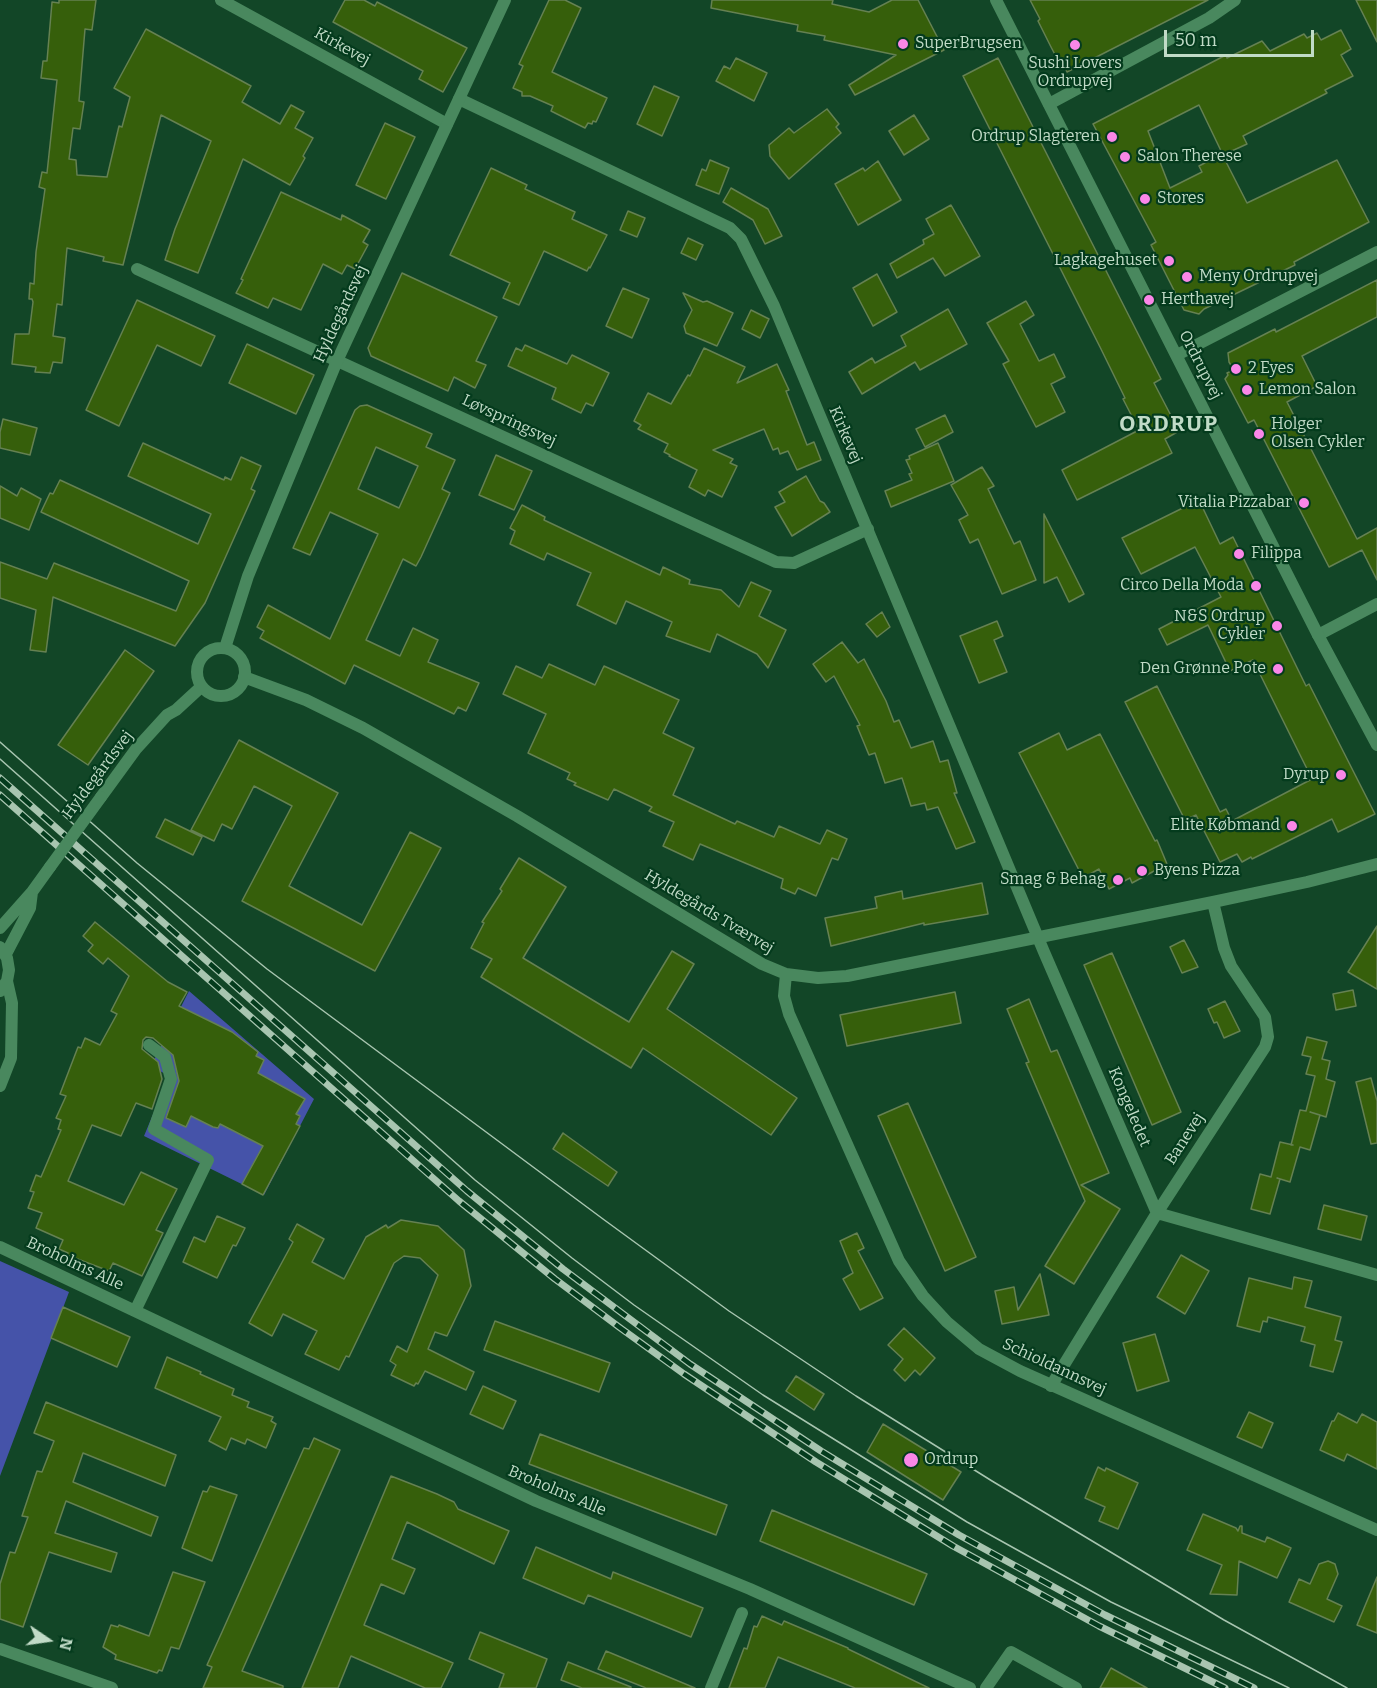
<!DOCTYPE html>
<meta charset="utf-8">
<style>
body{margin:0}
#map{position:relative;width:1377px;height:1688px;overflow:hidden;background:#124627;font-family:Bitter,serif}
canvas{display:block}
.north{position:absolute;left:18px;top:1610px;width:60px;height:60px;-webkit-text-stroke:4px #043b1d;paint-order:stroke;rotate:103deg;font-size:16px;font-weight:700;line-height:24px;text-align:center;color:#c1dbc7}
.north::after{content:'';display:block;margin:auto;width:21px;height:27px;background:#c1dbc7;clip-path:polygon(50% 0,100% 100%,50% 72%,0 100%)}
.scale{position:absolute;left:1164px;top:30px;width:150px;height:27px;box-sizing:border-box;border:3px solid #c1dbc7;border-top:0;padding-left:8px;font-size:18px;line-height:21px;white-space:nowrap;color:#c1dbc7;-webkit-text-stroke:4px #043b1d;paint-order:stroke}
</style>
<div id="map">
<canvas width="1377" height="1688"></canvas>
<div class="north">N</div>
<div class="scale">50 m</div>
</div>
<script>
const context = document.querySelector('canvas').getContext('2d');
context.lineJoin = 'round';
function fillPath(path, color) { context.fillStyle = color; context.fill(path, 'evenodd'); }
const poly = rows => new Path2D(rows.map(r => 'M' + r).join(''));
function strokePath(path, color, width, dash) { context.strokeStyle = color; context.lineWidth = width; context.lineCap = dash ? 'butt' : 'round'; context.setLineDash(dash || []); context.stroke(path); }
function write(font, color, halo, rows, align = 'center') {
  context.font = font + ' Bitter,serif'; context.lineWidth = 4.5; context.setLineDash([]); context.textBaseline = 'middle'; context.strokeStyle = halo; context.fillStyle = color; for (const [text, x, y, turn = 0] of rows) {
    context.save(); context.translate(x, y); context.rotate((+turn || 0) * Math.PI / 180); context.textAlign = isNaN(turn) ? turn : align; if (halo) context.strokeText(text, 0, 0); context.fillText(text, 0, 0); context.restore();
  }
}
fillPath(poly([
 [189,991,314,1099,264,1195,144,1136,169,1076,151,1066],
 [0,1261,69,1292,0,1476]
]), '#4553a9');
const building = poly([
 [59,0,96,0,92,30,85,29,79,101,84,102,80,129,73,128,69,159,76,160,77,175,107,177,119,126,122,127,130,97,114,88,146,29,251,86,242,102,280,124,291,105,304,112,295,128,313,138,303,156,305,158,290,185,243,159,198,273,165,260,175,229,211,141,161,115,123,265,103,261,104,257,67,248,62,305,57,304,53,336,65,338,62,363,53,362,50,373,35,372,36,367,12,364,15,334,29,334,33,302,32,299,29,299,30,283,34,284,36,252,45,189,39,187,42,172,47,173,57,80,41,78,43,61,47,61,52,2,59,3,59,0],
 [345,0,364,0,375,6,377,2,467,48,443,92,419,79,423,71,333,22,345,0],
 [549,0,565,0,581,8,552,72,607,98,596,122,593,121,592,124,588,123,585,128,551,111,553,106,530,96,522,96,522,92,513,88,523,66,519,64,549,0],
 [712,0,833,0,832,4,869,12,892,0,918,0,944,50,855,95,849,85,896,55,824,40,825,36,797,31,798,25,711,8,712,0],
 [1030,0,1208,0,1067,72,1064,65,1061,66,1051,47,1038,21,1040,19,1030,0],
 [1356,0,1377,0,1377,42,1356,0],
 [1341,30,1351,49,1341,55,1353,76,1325,90,1327,93,1243,136,1247,144,1223,155,1199,105,1148,131,1170,188,1202,172,1199,166,1222,154,1247,203,1337,160,1369,222,1294,262,1295,265,1204,309,1199,314,1184,310,1151,245,1156,242,1093,124,1226,55,1227,58,1262,41,1270,51,1304,34,1307,38,1317,33,1321,40,1341,30],
 [736,58,767,73,754,101,716,81,724,66,730,69,736,58],
 [998,58,1161,379,1154,383,1179,431,1165,439,1172,453,1077,500,1062,470,1139,430,1123,399,1125,398,1100,347,963,76,998,58],
 [654,86,679,97,662,136,637,124,654,86],
 [827,109,839,124,836,127,841,133,789,179,770,156,769,145,789,128,794,133,827,109],
 [914,115,929,139,904,155,889,131,914,115],
 [385,123,415,137,386,199,356,185,385,123],
 [710,160,729,168,719,194,696,185,702,169,706,171,710,160],
 [878,161,901,200,858,225,835,184,863,168,865,171,878,161],
 [491,168,527,185,525,189,575,212,572,219,607,235,590,268,589,267,587,271,544,251,519,305,503,298,510,283,450,255,491,168],
 [731,188,768,209,782,236,765,244,753,220,723,202,731,188],
 [281,192,341,220,342,215,370,230,363,242,368,245,355,269,347,265,342,274,323,264,301,310,273,298,268,308,236,293,243,280,241,279,281,192],
 [951,205,980,256,945,276,933,258,897,278,890,264,924,244,923,240,934,234,926,219,951,205],
 [628,211,645,218,637,237,620,230,628,211],
 [688,238,703,245,696,260,681,253,688,238],
 [402,273,497,317,476,361,486,365,475,388,454,377,448,391,371,356,368,348,402,273],
 [877,274,897,312,873,326,853,288,877,274],
 [1377,280,1377,317,1302,356,1317,386,1287,402,1357,539,1377,528,1377,580,1362,550,1329,567,1254,420,1248,423,1225,379,1228,375,1227,373,1234,370,1229,362,1228,353,1275,329,1276,332,1377,280],
 [623,288,649,299,632,338,606,326,623,288],
 [683,293,703,302,707,301,733,313,717,346,686,333,684,326,692,310,683,293],
 [137,300,215,336,201,366,157,345,119,426,86,410,137,300],
 [1026,301,1034,315,1020,324,1039,361,1054,354,1065,377,1051,384,1065,412,1036,427,1003,364,1009,361,987,323,1026,301],
 [948,309,967,344,920,370,915,362,862,394,849,372,872,358,875,363,906,346,901,336,948,309],
 [751,310,769,319,760,338,742,329,751,310],
 [247,344,314,375,296,414,229,383,247,344],
 [525,345,567,364,572,355,609,373,593,406,586,403,581,413,552,399,556,388,508,366,516,348,522,351,525,345],
 [704,348,745,367,737,383,777,364,789,390,786,391,807,445,814,442,821,460,797,470,788,451,780,454,778,448,773,450,764,429,713,450,733,459,730,463,737,466,722,497,708,490,705,496,689,487,697,470,669,456,670,455,664,452,668,444,638,429,641,425,634,421,648,393,671,404,688,375,690,376,704,348],
 [367,405,432,434,426,447,455,460,442,489,450,493,421,557,416,566,403,559,366,640,400,656,413,628,438,640,428,662,479,683,466,711,458,707,454,714,354,665,345,684,260,638,264,631,257,627,268,605,330,639,378,534,330,512,310,555,293,548,355,410,360,406,367,405],
 [376,447,418,466,399,508,358,489,376,447],
 [945,415,953,432,925,447,916,429,945,415],
 [3,419,37,428,30,455,0,448,0,432,3,419],
 [143,443,224,480,225,477,231,480,241,457,261,466,251,489,255,491,205,603,175,646,53,597,46,652,30,650,36,610,0,598,0,562,47,579,54,563,176,611,189,581,41,512,50,493,53,494,60,480,198,544,211,514,128,476,143,443],
 [938,443,954,481,891,507,885,491,912,480,909,474,912,473,906,460,910,459,909,456,938,443],
 [496,455,532,471,514,510,479,495,496,455],
 [982,467,994,486,988,489,1014,544,1020,541,1036,580,1002,594,978,539,970,543,959,520,968,515,951,485,982,467],
 [806,476,820,501,824,503,830,512,792,536,775,507,785,502,779,492,806,476],
 [0,486,17,496,21,488,41,499,29,530,0,518,0,486],
 [1199,500,1220,544,1233,537,1306,686,1309,684,1375,814,1338,832,1332,819,1252,859,1251,857,1242,862,1237,854,1220,862,1196,815,1185,820,1125,702,1157,686,1220,812,1226,809,1232,821,1312,779,1253,660,1230,671,1208,625,1167,645,1159,629,1221,597,1195,547,1141,574,1122,538,1199,500],
 [522,505,545,517,544,520,660,575,663,567,690,580,689,584,721,590,739,607,751,582,771,591,759,616,786,630,768,668,757,654,717,634,710,652,666,636,672,622,626,601,616,624,577,605,591,573,547,553,544,560,510,544,515,531,510,528,522,505],
 [1044,514,1084,594,1069,602,1057,577,1044,583,1044,514],
 [882,612,890,627,877,637,866,624,882,612],
 [997,621,1003,636,994,640,1007,672,979,683,960,636,997,621],
 [842,642,858,663,864,659,886,701,894,722,899,720,911,748,933,741,940,762,948,760,957,793,954,793,975,842,956,849,938,807,927,810,925,803,911,806,902,778,885,783,875,753,869,755,857,726,860,725,834,676,826,682,813,664,842,642],
 [125,650,154,671,88,765,58,745,125,650],
 [549,664,595,685,604,666,679,700,663,733,694,748,673,795,735,824,737,821,774,837,779,826,820,844,827,830,847,839,838,860,832,858,816,896,798,888,795,894,781,888,783,879,700,844,693,860,663,846,674,822,649,811,652,807,614,789,608,800,574,785,576,783,567,779,570,773,528,753,546,714,503,694,516,666,542,678,549,664],
 [1059,733,1067,750,1100,734,1155,841,1157,840,1167,864,1132,883,1130,878,1109,889,1099,869,1083,878,1019,753,1059,733],
 [239,740,338,793,289,886,362,925,410,832,441,848,375,971,242,901,292,806,254,786,232,829,222,824,214,841,191,830,239,740],
 [165,819,202,837,193,855,156,837,165,819],
 [519,858,566,887,523,958,629,1022,672,951,694,964,667,1009,797,1098,771,1135,643,1048,631,1068,481,977,492,959,471,948,484,923,482,922,502,891,500,889,519,858],
 [982,883,988,914,924,925,924,923,831,946,825,918,877,908,875,897,902,891,903,899,982,883],
 [95,922,168,982,187,992,179,1006,232,1032,258,1052,256,1056,264,1060,258,1073,305,1099,296,1114,300,1116,296,1124,300,1126,263,1195,242,1184,263,1146,220,1124,218,1128,213,1127,191,1116,186,1127,166,1118,179,1081,173,1055,153,1038,146,1037,143,1040,142,1049,158,1062,162,1079,152,1109,136,1103,121,1136,92,1125,68,1181,124,1205,141,1172,177,1189,156,1230,163,1233,142,1276,113,1263,109,1271,67,1255,68,1253,59,1249,63,1240,36,1228,42,1213,28,1208,34,1192,30,1191,36,1175,41,1177,61,1130,58,1129,61,1120,56,1118,66,1096,60,1094,78,1047,81,1048,85,1038,100,1045,117,1014,111,1011,129,976,108,958,103,964,88,951,93,945,83,936,95,922],
 [1377,926,1377,989,1348,972,1377,926],
 [1184,940,1198,967,1182,973,1170,947,1184,940],
 [1112,953,1181,1112,1152,1125,1084,965,1112,953],
 [1353,990,1356,1006,1336,1010,1333,994,1353,990],
 [955,992,961,1023,847,1046,840,1015,955,992],
 [1029,999,1051,1052,1057,1050,1109,1173,1081,1185,1120,1209,1074,1284,1045,1266,1085,1201,1026,1063,1029,1062,1007,1009,1029,999],
 [1225,1001,1240,1031,1224,1038,1217,1022,1214,1023,1208,1009,1225,1001],
 [1307,1037,1327,1042,1322,1059,1330,1061,1326,1079,1335,1082,1326,1117,1310,1112,1320,1115,1310,1150,1300,1147,1290,1182,1277,1178,1280,1179,1270,1214,1251,1209,1260,1174,1271,1177,1280,1142,1293,1145,1291,1145,1300,1110,1306,1111,1315,1076,1306,1074,1311,1057,1302,1055,1307,1037],
 [1371,1078,1377,1101,1377,1143,1371,1144,1356,1082,1371,1078],
 [908,1103,976,1257,945,1271,878,1116,908,1103],
 [563,1133,617,1172,608,1186,553,1149,563,1133],
 [1324,1205,1367,1216,1361,1240,1318,1229,1324,1205],
 [217,1216,245,1228,236,1246,233,1245,217,1278,183,1262,194,1237,205,1242,217,1216],
 [401,1220,438,1226,464,1250,471,1286,447,1336,435,1332,428,1349,474,1372,466,1390,425,1371,418,1384,416,1383,414,1386,391,1375,396,1365,390,1361,397,1346,407,1352,438,1275,420,1258,404,1256,394,1263,349,1357,346,1356,339,1370,305,1354,317,1331,283,1314,272,1336,249,1323,293,1242,289,1239,297,1224,324,1239,312,1262,344,1279,366,1237,386,1225,388,1228,401,1220],
 [857,1233,864,1248,858,1251,883,1298,860,1310,843,1279,853,1273,840,1241,857,1233],
 [1181,1255,1209,1271,1185,1314,1157,1297,1181,1255],
 [1040,1274,1049,1315,1002,1324,995,1291,1014,1287,1018,1310,1040,1274],
 [1294,1277,1312,1281,1305,1307,1341,1317,1335,1340,1342,1342,1333,1372,1310,1366,1315,1345,1301,1341,1305,1327,1268,1317,1267,1322,1263,1321,1260,1332,1237,1326,1249,1278,1292,1289,1294,1277],
 [63,1307,130,1337,117,1367,51,1338,63,1307],
 [495,1321,610,1363,599,1392,484,1350,495,1321],
 [904,1328,935,1358,920,1375,915,1370,905,1381,894,1370,903,1359,888,1345,904,1328],
 [1155,1334,1169,1381,1137,1391,1123,1343,1155,1334],
 [167,1357,201,1372,200,1374,234,1389,232,1395,249,1402,247,1407,273,1417,271,1421,276,1424,266,1448,247,1439,245,1444,231,1438,226,1450,209,1441,221,1417,155,1388,167,1357],
 [796,1376,824,1394,814,1410,786,1391,796,1376],
 [483,1386,516,1401,503,1429,470,1414,483,1386],
 [46,1402,176,1455,165,1486,83,1453,73,1482,158,1517,151,1536,66,1501,55,1533,117,1553,111,1572,49,1552,23,1627,0,1619,0,1584,10,1552,15,1553,28,1517,22,1516,37,1471,42,1472,54,1441,34,1433,46,1402],
 [1249,1412,1273,1423,1262,1448,1237,1437,1249,1412],
 [1338,1413,1357,1423,1362,1414,1377,1422,1377,1469,1347,1454,1344,1461,1320,1450,1332,1421,1334,1421,1338,1413],
 [883,1424,961,1472,943,1500,867,1452,883,1424],
 [540,1434,727,1505,716,1535,529,1464,540,1434],
 [314,1438,340,1450,242,1671,283,1686,283,1688,203,1688,212,1667,207,1665,222,1632,304,1448,309,1449,314,1438],
 [1098,1467,1105,1471,1106,1468,1138,1483,1118,1529,1099,1521,1105,1507,1085,1498,1098,1467],
 [391,1476,437,1494,454,1502,458,1509,509,1531,494,1564,407,1522,392,1559,415,1569,404,1594,381,1584,364,1625,453,1663,441,1688,425,1688,351,1656,338,1688,302,1688,391,1476],
 [210,1486,237,1495,212,1561,182,1548,203,1491,207,1492,210,1486],
 [772,1510,927,1574,914,1605,760,1541,772,1510],
 [1203,1514,1236,1528,1238,1531,1240,1526,1242,1526,1242,1533,1265,1542,1267,1537,1291,1548,1277,1578,1239,1561,1237,1595,1210,1594,1222,1565,1187,1550,1203,1514],
 [536,1547,611,1579,613,1572,703,1608,691,1637,588,1595,584,1604,523,1578,536,1547],
 [1328,1561,1335,1564,1338,1574,1327,1599,1342,1606,1334,1622,1289,1602,1299,1579,1310,1584,1319,1564,1328,1561],
 [173,1572,205,1582,179,1649,171,1647,162,1671,159,1670,157,1673,115,1659,116,1655,103,1647,111,1625,118,1627,119,1625,149,1636,173,1572],
 [1377,1577,1377,1633,1357,1625,1377,1577],
 [762,1616,782,1625,784,1621,848,1648,848,1649,929,1688,855,1688,778,1657,765,1688,729,1688,744,1648,747,1649,754,1626,757,1627,762,1616],
 [480,1632,547,1659,536,1688,499,1688,504,1674,469,1659,480,1632],
 [606,1651,695,1688,646,1688,598,1669,606,1651],
 [568,1662,631,1687,631,1688,582,1688,561,1680,568,1662],
 [1111,1668,1147,1688,1100,1688,1111,1668]
]);
fillPath(building, '#365f0b');
strokePath(building, '#658152', 1.5);
strokePath(poly([
 [221,0,447,124],
 [459,99,730,228,741,239,774,306,1044,952,1157,1213,1377,1275],
 [1049,104,1209,18,1235,0],
 [137,269,776,562,794,563,868,529],
 [1177,355,1377,252],
 [1318,635,1377,604],
 [244,677,306,700,363,728,517,816,762,964,786,974,818,978,847,976,1213,902,1307,882,1377,864],
 [786,974,784,996,789,1014,899,1261,923,1296,947,1322,979,1349,1020,1371,1377,1530],
 [0,1247,536,1501,750,1589,970,1688],
 [135,1311,208,1160,154,1129,171,1079,165,1057,149,1045],
 [1051,1386,1157,1213,1265,1047,1268,1037,1265,1017,1231,966,1224,948,1213,902],
 [711,1688,742,1613],
 [986,1688,1011,1652,1076,1688]
]), '#49885e', 12);
strokePath(poly([
 [996,0,1318,635,1377,745],
 '197 672a24 24 0 1 1 48 0a24 24 0 1 1-48 0Z',
 [225,648,248,576,337,361,505,0],
 [101,797,136,749,167,715,176,710,201,687],
 [0,928,32,892,50,867],
 [0,947,7,958,9,970,7,981,0,991],
 [6,954,30,908,32,892],
 [0,1086,11,1058,12,1003,7,981],
 [0,1649,112,1688]
]), '#49885e', 12);
strokePath(poly([
 [0,742,137,863,267,969,603,1219,729,1311,856,1396,992,1481,1224,1620,1347,1688],
 [0,759,475,1180,572,1258,634,1305,763,1395,967,1522,1111,1602,1289,1688]
]), '#a8c5b0', 1.5);
const rail = poly([
 [0,778,467,1191,563,1269,690,1364,821,1451,959,1535,1105,1615,1254,1688],
 [0,795,459,1201,555,1279,619,1327,684,1374,816,1462,953,1546,1099,1626,1225,1688]
]);
strokePath(rail, '#a8c5b0', 7);
strokePath(rail, '#043b1d', 4.5, [14]);
strokePath(poly([
 [50,867,101,797]
]), '#49885e', 12);
for (const [x, y, r, color] of [
 [903,44,6,"#fa87e8"],
 [1075,45,6,"#fa87e8"],
 [1112,137,6,"#fa87e8"],
 [1125,157,6,"#fa87e8"],
 [1145,199,6,"#fa87e8"],
 [1169,261,6,"#fa87e8"],
 [1187,277,6,"#fa87e8"],
 [1149,300,6,"#fa87e8"],
 [1236,369,6,"#fa87e8"],
 [1247,390,6,"#fa87e8"],
 [1259,434,6,"#fa87e8"],
 [1304,503,6,"#fa87e8"],
 [1239,554,6,"#fa87e8"],
 [1256,586,6,"#fa87e8"],
 [1277,626,6,"#fa87e8"],
 [1278,669,6,"#fa87e8"],
 [1341,775,6,"#fa87e8"],
 [1292,826,6,"#fa87e8"],
 [1142,871,6,"#fa87e8"],
 [1118,880,6,"#fa87e8"],
 [911,1460,8,"#fa87e8"]
]) { const dot = new Path2D(); dot.arc(x, y, r, 0, 2 * Math.PI); context.fillStyle = color; context.fill(dot); strokePath(dot, '#043b1d', 2); }
write('16px', '#c1dbc7', '#043b1d', [
 ["SuperBrugsen",915,44],
 ["Sushi Lovers",1075,64,"center"],
 ["Ordrupvej",1075,82,"center"],
 ["Ordrup Slagteren",1100,137,"right"],
 ["Salon Therese",1137,157],
 ["Stores",1157,199],
 ["Lagkagehuset",1157,261,"right"],
 ["Meny Ordrupvej",1199,277],
 ["Herthavej",1161,300],
 ["2 Eyes",1248,369],
 ["Lemon Salon",1259,390],
 ["Holger",1271,425],
 ["Olsen Cykler",1271,443],
 ["Vitalia Pizzabar",1292,503,"right"],
 ["Filippa",1251,554],
 ["Circo Della Moda",1244,586,"right"],
 ["N&S Ordrup",1265,617,"right"],
 ["Cykler",1265,635,"right"],
 ["Den Grønne Pote",1266,669,"right"],
 ["Dyrup",1329,775,"right"],
 ["Elite Købmand",1280,826,"right"],
 ["Byens Pizza",1154,871],
 ["Smag & Behag",1106,880,"right"],
 ["Ordrup",924,1460]
], 'left');
write('16px', '#c1dbc7', '#043b1d', [
 ["Kirkevej",342,47,29],
 ["Hyldegårdsvej",341,314,-65],
 ["Ordrupvej",1200,365,63],
 ["Løvspringsvej",509,421,25],
 ["Kirkevej",845,435,67],
 ["Hyldegårdsvej",98,775,-53],
 ["Hyldegårds Tværvej",709,912,31],
 ["Kongeledet",1129,1107,67],
 ["Banevej",1185,1139,-57],
 ["Broholms Alle",75,1264,25],
 ["Schioldannsvej",1054,1367,25],
 ["Broholms Alle",557,1491,23]
]);
context.letterSpacing = '1.5px';
write('bold 22px', '#c1dbc7', '#043b1d', [
 ["ORDRUP",1169,425]
]);
context.letterSpacing = '0px';
</script>
